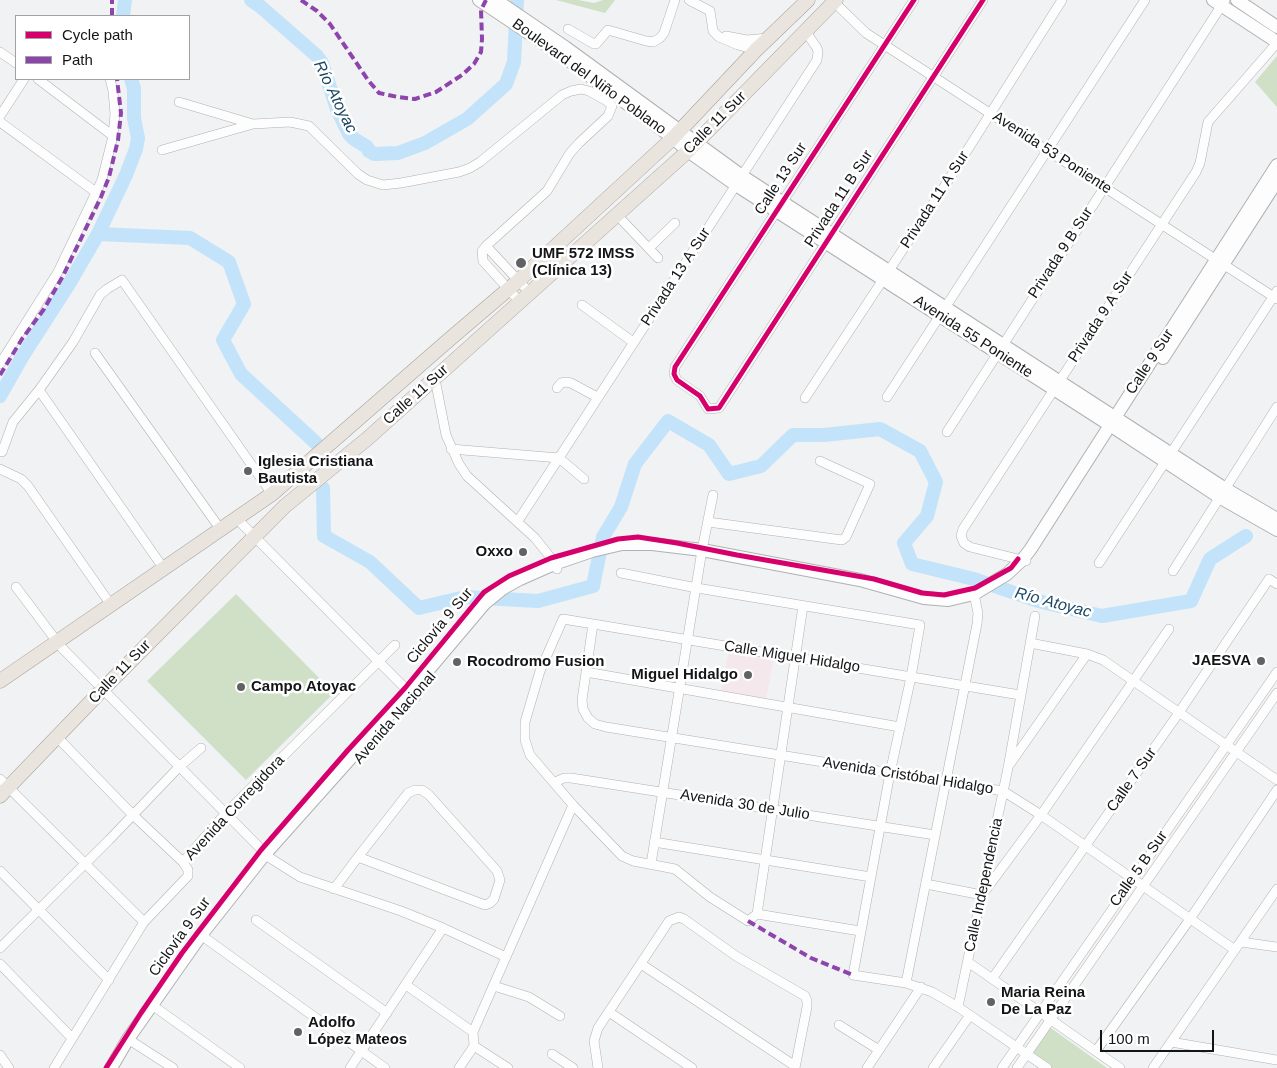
<!DOCTYPE html>
<meta charset="utf-8">
<style>
body{margin:0}
#map{position:relative;width:1277px;height:1068px;overflow:hidden;background:#f0f2f4;font-family:Helvetica,sans-serif}
canvas{display:block}
.legend{position:absolute;left:15px;top:15px;width:175px;height:65px;box-sizing:border-box;background:#fff;border:1px solid #a1a1a2;margin:0;padding:6px 9px;list-style:none;font-size:15px;color:#141516}
.legend li{display:flex;align-items:center;gap:10px;height:25px}
.legend b{width:25px;border:1px solid #a1a1a2}
.scale{position:absolute;left:1100px;top:1030px;width:114px;height:22px;box-sizing:border-box;border:2px solid #141516;border-top:0;padding-left:6px;font-size:15px;line-height:18px;white-space:nowrap;color:#141516;-webkit-text-stroke:4px #fff;paint-order:stroke}
</style>
<div id="map">
<canvas width="1277" height="1068"></canvas>
<ul class="legend">
<li><b style="height:6px;background:#d6006c"></b>Cycle path</li>
<li><b style="height:6px;background:#8e44ad"></b>Path</li>
</ul>
<div class="scale">100 m</div>
</div>
<script>
const context = document.querySelector('canvas').getContext('2d');
context.lineJoin = 'round';
function fillPath(path, color) { context.fillStyle = color; context.fill(path, 'evenodd'); }
const poly = rows => new Path2D(rows.map(r => 'M' + r).join(''));
function strokePath(path, color, width, dash) { context.strokeStyle = color; context.lineWidth = width; context.lineCap = dash ? 'butt' : 'round'; context.setLineDash(dash || []); context.stroke(path); }
function write(font, color, halo, rows, align = 'center') {
  context.font = font + ' Helvetica,sans-serif'; context.lineWidth = 5; context.setLineDash([]); context.textBaseline = 'middle'; context.strokeStyle = halo; context.fillStyle = color; for (const [text, x, y, turn = 0] of rows) {
    context.save(); context.translate(x, y); context.rotate((+turn || 0) * Math.PI / 180); context.textAlign = isNaN(turn) ? turn : align; if (halo) context.strokeText(text, 0, 0); context.fillText(text, 0, 0); context.restore();
  }
}
fillPath(poly([
 [729,650,774,658,766,699,721,691]
]), '#f5e8ed');
fillPath(poly([
 [556,0,578,0,594,3,603,0,615,0,605,13],
 [1277,56,1277,107,1255,82],
 [236,594,334,693,246,780,147,681],
 [1048,1026,1107,1068,1049,1068,1029,1054]
]), '#cfe0c7');
strokePath(poly([
 [251,0,261,7,317,56,322,63,337,109,349,134,354,139,367,147,369,151,374,154,398,153,425,143,467,119,506,84,514,62,517,0],
 [123,16,125,0],
 [98,234,190,238,229,262,244,304,223,340,241,374,316,443],
 [0,396,22,357,69,284,98,234,126,175,136,149,138,138,134,118,134,88,131,79],
 [323,488,324,536,370,562,419,608,465,597,538,601,593,586,603,537,621,507,635,464,668,421,709,445,729,474,761,466,793,435,824,435,880,429,920,451,936,482,927,516,904,543,912,564,974,579,1038,601,1102,616,1191,601,1210,559,1246,536]
]), '#c2e3fa', 14);
const minor = poly([
 [689,0,710,11,713,31,719,37,738,45,756,50],
 [832,0,866,33,1277,299],
 [914,0,675,367,674,374,677,380,700,396,708,409,719,408,983,0],
 [568,29,594,44,596,44,608,30,646,41,653,42,660,38,664,33,675,0],
 [726,36,747,40,768,38],
 [0,52,16,63],
 [38,79,113,136],
 [179,102,253,124,290,122,309,126,358,174,367,180,383,185,401,183,459,172,470,168,480,162,562,95,571,91,581,89,589,91,607,101,612,106,608,116,579,143,570,153,547,191,486,246,482,251,483,261,520,302],
 [0,116,24,79],
 [0,122,97,193],
 [162,150,253,124],
 [617,215,658,258],
 [486,246,530,293],
 [649,248,675,223],
 [582,305,633,342],
 [95,353,221,530],
 [0,364,58,272,102,180,113,136,115,114,113,91,110,79],
 [435,379,446,435,459,464,467,476,535,538,551,558,557,569],
 [557,388,561,383,566,382,571,383,597,397],
 [39,390,164,569],
 [887,397,1145,0],
 [805,398,946,184,1062,0],
 [947,432,1225,0],
 [451,449,559,458,584,479],
 [2,452,13,422,39,390,73,342,100,295,107,289,122,280,272,494],
 [0,469,21,479,28,486,111,605],
 [237,519,405,688,416,697],
 [518,521,817,60,818,52,817,48,806,32],
 [708,522,842,540,846,537,870,484,820,461],
 [1026,561,970,547,964,543,961,536,963,529,1196,172,1200,163,1208,122,1277,43],
 [1099,563,1277,291],
 [1173,571,1277,407],
 [621,573,697,588,920,625,911,677,890,773,853,975,906,983,932,992,958,1007,1047,1068],
 [16,587,61,647,270,858,300,877,401,911,443,928,506,957],
 [593,624,582,700,583,709,588,718,595,724,606,727,1003,791,1041,815,1235,950],
 [1030,643,1087,654,1103,660,1277,780],
 [586,672,900,727],
 [1010,764,1087,654],
 [0,779,144,922],
 [555,782,564,778,571,778,935,835],
 [654,842,871,877],
 [183,862,226,813,395,645],
 [651,864,702,550,713,495],
 [0,871,109,980],
 [926,884,982,895,1041,815,1169,629],
 [334,889,358,857,408,793,415,790,422,790,429,795,497,871,500,880,494,899,490,903,485,905,358,857],
 [757,914,748,921,710,897,675,869,633,861,622,856,573,805,530,755,525,740,525,722,540,671,563,619,1020,695],
 [757,914,803,606],
 [757,914,860,931],
 [256,920,387,1013],
 [201,935,385,1068],
 [1241,942,1277,947],
 [0,948,109,840,179,767,201,748],
 [968,962,1120,1068],
 [0,964,72,1038],
 [641,964,795,1066],
 [992,979,1178,714,1269,579,1277,584],
 [906,983,977,624,978,613,974,594],
 [406,985,473,1032],
 [494,986,529,997,560,1016],
 [152,1005,240,1068],
 [958,1007,1008,768,1035,616],
 [609,1012,692,1068],
 [839,1025,879,1050],
 [128,1039,173,1068],
 [1171,1042,1277,1060],
 [474,1046,508,1068],
 [1096,1051,1190,919,1277,790],
 [552,1054,573,1068],
 [0,1055,9,1068],
 [54,1068,144,922,188,876,188,870,183,862,133,815,57,737],
 [350,1068,443,928],
 [459,1068,474,1046,473,1032,573,805],
 [598,1068,594,1041,598,1028,669,921,679,917,684,919,736,956,805,996,807,1001,807,1007,795,1068],
 [867,1068,921,987],
 [933,1068,970,1015],
 [1002,1068,1277,672],
 [1017,1068,1277,693],
 [1153,1068,1277,889]
]);
const secondary = poly([
 [479,0,560,54,673,138,688,151,736,185,1116,429,1219,497,1277,530],
 [496,0,565,47,742,176,1224,488,1277,519],
 [1213,0,1277,42],
 [1237,0,1277,27],
 [1163,358,1277,181],
 [111,1068,128,1039,201,935,265,854,414,687,485,603,502,589,520,579,554,564,592,551,622,544,652,544,702,550,860,580,924,598,948,600,974,594,1007,574,1022,560,1030,550,1277,165]
]);
const primary = poly([
 [0,681,272,494,451,338,518,281,673,138,756,50,808,0],
 [0,796,103,689,285,506,367,439,688,151,836,0]
]);
strokePath(minor, '#b0b1b2', 10);
strokePath(secondary, '#b0b1b2', 14);
strokePath(primary, '#aba199', 15);
strokePath(minor, '#fdfdfd', 9);
strokePath(secondary, '#fdfdfd', 12);
strokePath(primary, '#eae4df', 14);
strokePath(poly([
 [301,0,317,11,330,24,368,80,379,93,398,97,415,99,436,92,462,75,474,64,481,52,482,39,481,10,486,0],
 [112,16,112,0],
 [0,375,22,339,44,309,63,276,101,197,109,177,118,140,121,113,117,79],
 [748,921,811,958,853,975]
]), '#8e44ad', 4, [8, 4]);
strokePath(poly([
 [914,0,675,367,674,374,677,380,700,396,708,409,719,408,983,0],
 [106,1068,141,1013,182,953,261,850,348,750,405,688,484,592,509,576,551,558,618,539,638,537,677,543,737,555,874,579,922,593,944,595,975,588,1011,568,1018,559]
]), '#d6006c', 5);
for (const [x, y, r, color] of [
 [521,263,6,"#616264"],
 [248,471,5,"#616264"],
 [523,552,5,"#616264"],
 [1261,661,5,"#616264"],
 [457,662,5,"#616264"],
 [748,675,5,"#616264"],
 [241,687,5,"#616264"],
 [991,1002,5,"#616264"],
 [298,1032,5,"#616264"]
]) { const dot = new Path2D(); dot.arc(x, y, r, 0, 2 * Math.PI); context.fillStyle = color; context.fill(dot); strokePath(dot, '#fff', 2); }
write('15px', '#141516', '#fff', [
 ["Boulevard del Niño Poblano",589,77,36],
 ["Calle 11 Sur",715,123,-45],
 ["Avenida 53 Poniente",1052,153,33],
 ["Calle 13 Sur",781,179,-57],
 ["Privada 11 B Sur",839,199,-57],
 ["Privada 11 A Sur",935,200,-57],
 ["Privada 9 B Sur",1061,253,-57],
 ["Privada 13 A Sur",676,277,-57],
 ["Privada 9 A Sur",1101,317,-57],
 ["Avenida 55 Poniente",973,337,33],
 ["Calle 9 Sur",1150,362,-57],
 ["Calle 11 Sur",416,395,-42],
 ["Ciclovía 9 Sur",440,626,-50],
 ["Calle Miguel Hidalgo",792,657,9],
 ["Calle 11 Sur",120,672,-46],
 ["Avenida Nacional",395,718,-49],
 ["Avenida Cristóbal Hidalgo",908,776,9],
 ["Calle 7 Sur",1132,780,-55],
 ["Avenida 30 de Julio",745,805,9],
 ["Avenida Corregidora",235,808,-47],
 ["Calle 5 B Sur",1139,869,-55],
 ["Calle Independencia",984,885,-78],
 ["Ciclovía 9 Sur",180,937,-54]
]);
write('bold 15px', '#141516', '#fff', [
 ["UMF 572 IMSS",532,254],
 ["(Clínica 13)",532,271],
 ["Iglesia Cristiana",258,462],
 ["Bautista",258,479],
 ["Oxxo",513,552,"right"],
 ["JAESVA",1251,661,"right"],
 ["Rocodromo Fusion",467,662],
 ["Miguel Hidalgo",738,675,"right"],
 ["Campo Atoyac",251,687],
 ["Maria Reina",1001,993],
 ["De La Paz",1001,1010],
 ["Adolfo",308,1023],
 ["López Mateos",308,1040]
], 'left');
write('italic 16px', '#1b4762', '#fff', [
 ["Río Atoyac",335,97,64],
 ["Río Atoyac",1053,603,15]
]);
</script>
